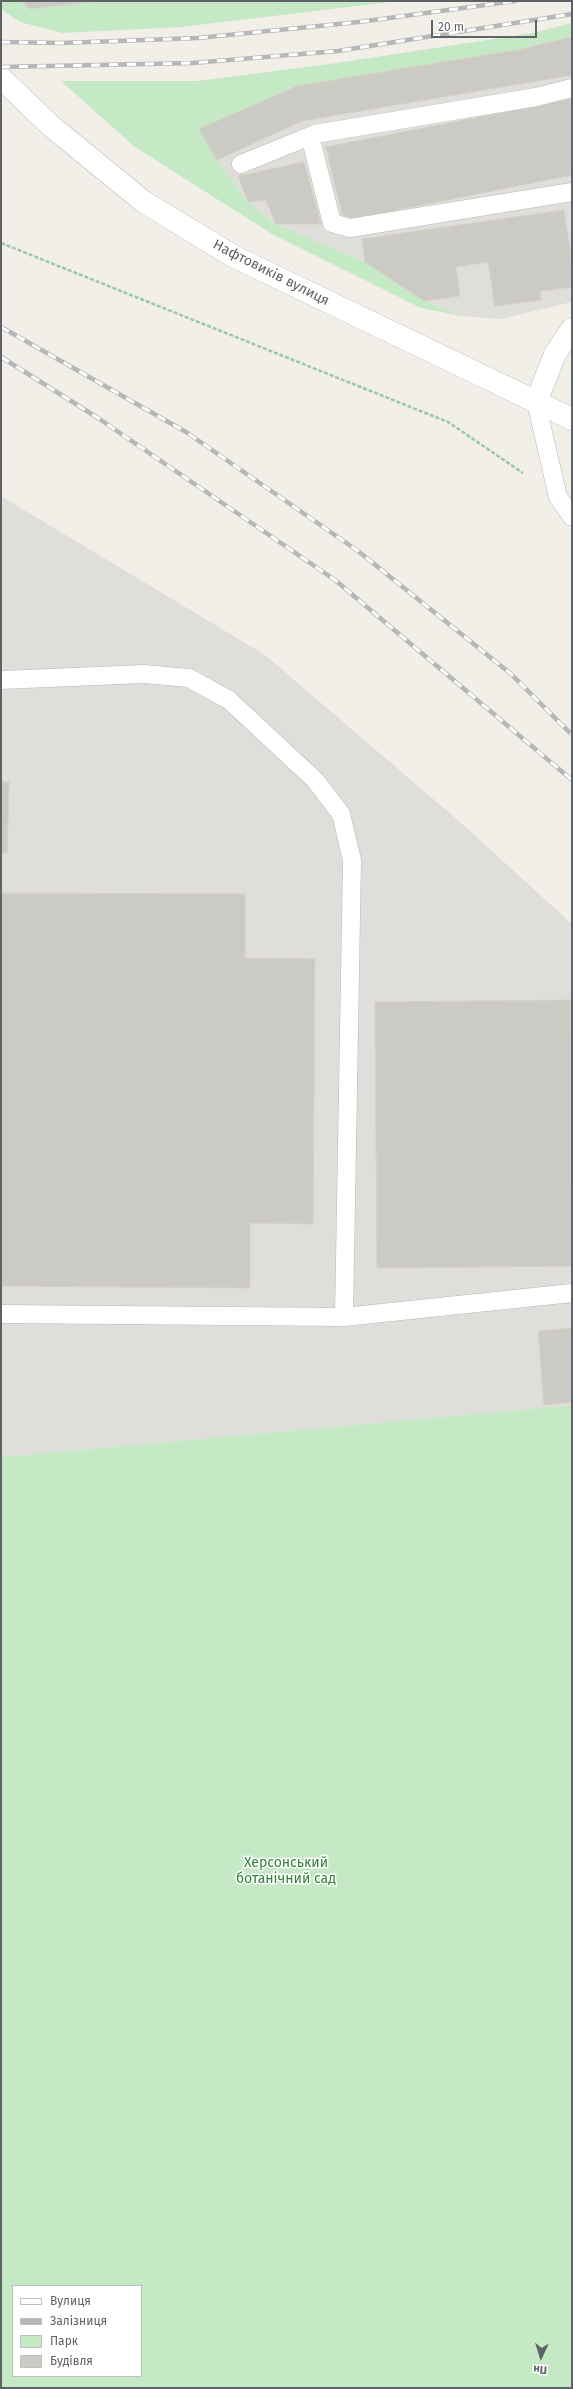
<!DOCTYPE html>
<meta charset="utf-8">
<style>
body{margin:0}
#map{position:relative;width:573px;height:2389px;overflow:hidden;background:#f1efe8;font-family:"Fira Sans",sans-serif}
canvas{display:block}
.frame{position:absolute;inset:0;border:2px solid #5f6368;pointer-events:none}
.legend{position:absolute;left:12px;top:2285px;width:130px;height:92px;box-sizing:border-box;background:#fff;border:1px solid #bfc1c3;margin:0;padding:5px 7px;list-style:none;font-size:12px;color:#5f6368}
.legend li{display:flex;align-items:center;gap:8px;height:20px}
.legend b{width:20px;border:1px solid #bfc1c3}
.north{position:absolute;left:521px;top:2337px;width:40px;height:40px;-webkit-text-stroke:3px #fff;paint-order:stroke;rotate:184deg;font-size:11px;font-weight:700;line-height:16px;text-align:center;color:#5f6368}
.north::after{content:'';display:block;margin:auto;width:14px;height:18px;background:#5f6368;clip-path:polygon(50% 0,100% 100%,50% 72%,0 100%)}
.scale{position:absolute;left:431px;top:20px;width:106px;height:18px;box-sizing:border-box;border:2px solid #5f6368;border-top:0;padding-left:5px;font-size:12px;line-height:14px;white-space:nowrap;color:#5f6368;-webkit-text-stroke:3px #fff;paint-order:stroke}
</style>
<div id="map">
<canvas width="573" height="2389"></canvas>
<div class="frame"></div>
<ul class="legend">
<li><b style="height:5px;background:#fff"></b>Вулиця</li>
<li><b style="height:5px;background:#b6b7b8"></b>Залізниця</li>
<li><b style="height:11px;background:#c5e8c5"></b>Парк</li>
<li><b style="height:11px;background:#cccac5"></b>Будівля</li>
</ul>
<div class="north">Пн</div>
<div class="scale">20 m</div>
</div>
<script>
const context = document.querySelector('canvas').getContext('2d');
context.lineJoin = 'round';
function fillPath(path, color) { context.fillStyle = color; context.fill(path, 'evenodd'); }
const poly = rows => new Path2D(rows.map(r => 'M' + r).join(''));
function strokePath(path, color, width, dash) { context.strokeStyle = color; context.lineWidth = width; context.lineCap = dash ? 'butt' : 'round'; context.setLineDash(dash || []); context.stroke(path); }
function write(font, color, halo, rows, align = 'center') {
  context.font = font + ' "Fira Sans",sans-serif'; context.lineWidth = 3; context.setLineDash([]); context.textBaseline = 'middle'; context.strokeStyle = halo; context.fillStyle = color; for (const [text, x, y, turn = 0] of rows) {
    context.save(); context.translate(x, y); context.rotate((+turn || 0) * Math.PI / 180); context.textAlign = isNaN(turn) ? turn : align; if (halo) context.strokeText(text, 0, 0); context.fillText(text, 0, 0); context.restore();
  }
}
fillPath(poly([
 [572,37,572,302,501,319,461,316,424,301,365,262,276,224,248,202,217,160,297,86,517,50],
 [1,496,265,655,459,821,572,924,572,1405,1,1457]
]), '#e0deda');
fillPath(poly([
 [1,1,21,1,30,9,97,1,399,1,181,27,62,33,20,22,1,9],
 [572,23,572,37,517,50,297,86,217,160,248,202,276,224,365,262,424,301,461,316,421,308,272,234,135,147,61,81,198,81,337,63,533,33],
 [572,1405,572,2388,1,2388,1,1457],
 [13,2286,141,2286,141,2376,13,2376]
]), '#c5e8c5');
const building = poly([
 [21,1,97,1,30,9,21,1],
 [572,37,572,75,302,121,217,160,199,129,297,86,517,50,572,37],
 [572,99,572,175,352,219,342,214,326,147,572,99],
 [304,162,321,224,276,224,266,200,248,202,238,176,304,162],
 [564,210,572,264,572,287,540,291,541,300,495,306,488,262,456,267,460,296,424,301,365,262,362,239,564,210],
 [1,782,9,782,7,853,1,853,1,782],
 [1,893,245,894,245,958,315,959,313,1224,250,1223,250,1288,1,1286,1,893],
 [570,1000,572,1266,377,1268,375,1002,570,1000],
 [572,1328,572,1402,544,1405,538,1331,572,1328]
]);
fillPath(building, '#cccac5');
strokePath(building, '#d6d1c6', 1);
const lane = poly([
 [310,136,332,223,350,228,572,192],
 [241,164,315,134,536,97,572,88],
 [536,402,558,497,572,517],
 [1,680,144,674,189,678,229,700,315,780,341,814,352,860,344,1317],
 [1,1314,344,1317,572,1293]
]);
const street = poly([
 [536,402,555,354,572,329]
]);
const secondary = poly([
 [1,78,51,126,144,202,233,256,572,419]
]);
strokePath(lane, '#b5b8bc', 19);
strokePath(street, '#b5b8bc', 23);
strokePath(secondary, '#b6babf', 23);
strokePath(poly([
 [1,243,448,422,523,473]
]), '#9cc7a9', 2.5, [4, 2]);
strokePath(lane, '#fff', 18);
strokePath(street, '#fff', 22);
strokePath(secondary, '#fff', 22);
const rail = poly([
 [1,42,62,43,198,38,359,22,515,1],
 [1,67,193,63,338,51,572,14],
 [1,327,186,432,358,551,511,674,572,735],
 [1,357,98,418,335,580,572,780]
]);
strokePath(rail, '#b6b7b8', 4.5);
strokePath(rail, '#fff', 3, [9]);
write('14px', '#5f6368', '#fff', [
 ["Нафтовиків вулиця",271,273,27]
]);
write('14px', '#348238', '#fff', [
 ["Херсонський",286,1863],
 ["ботанічний сад",286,1879]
]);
</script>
